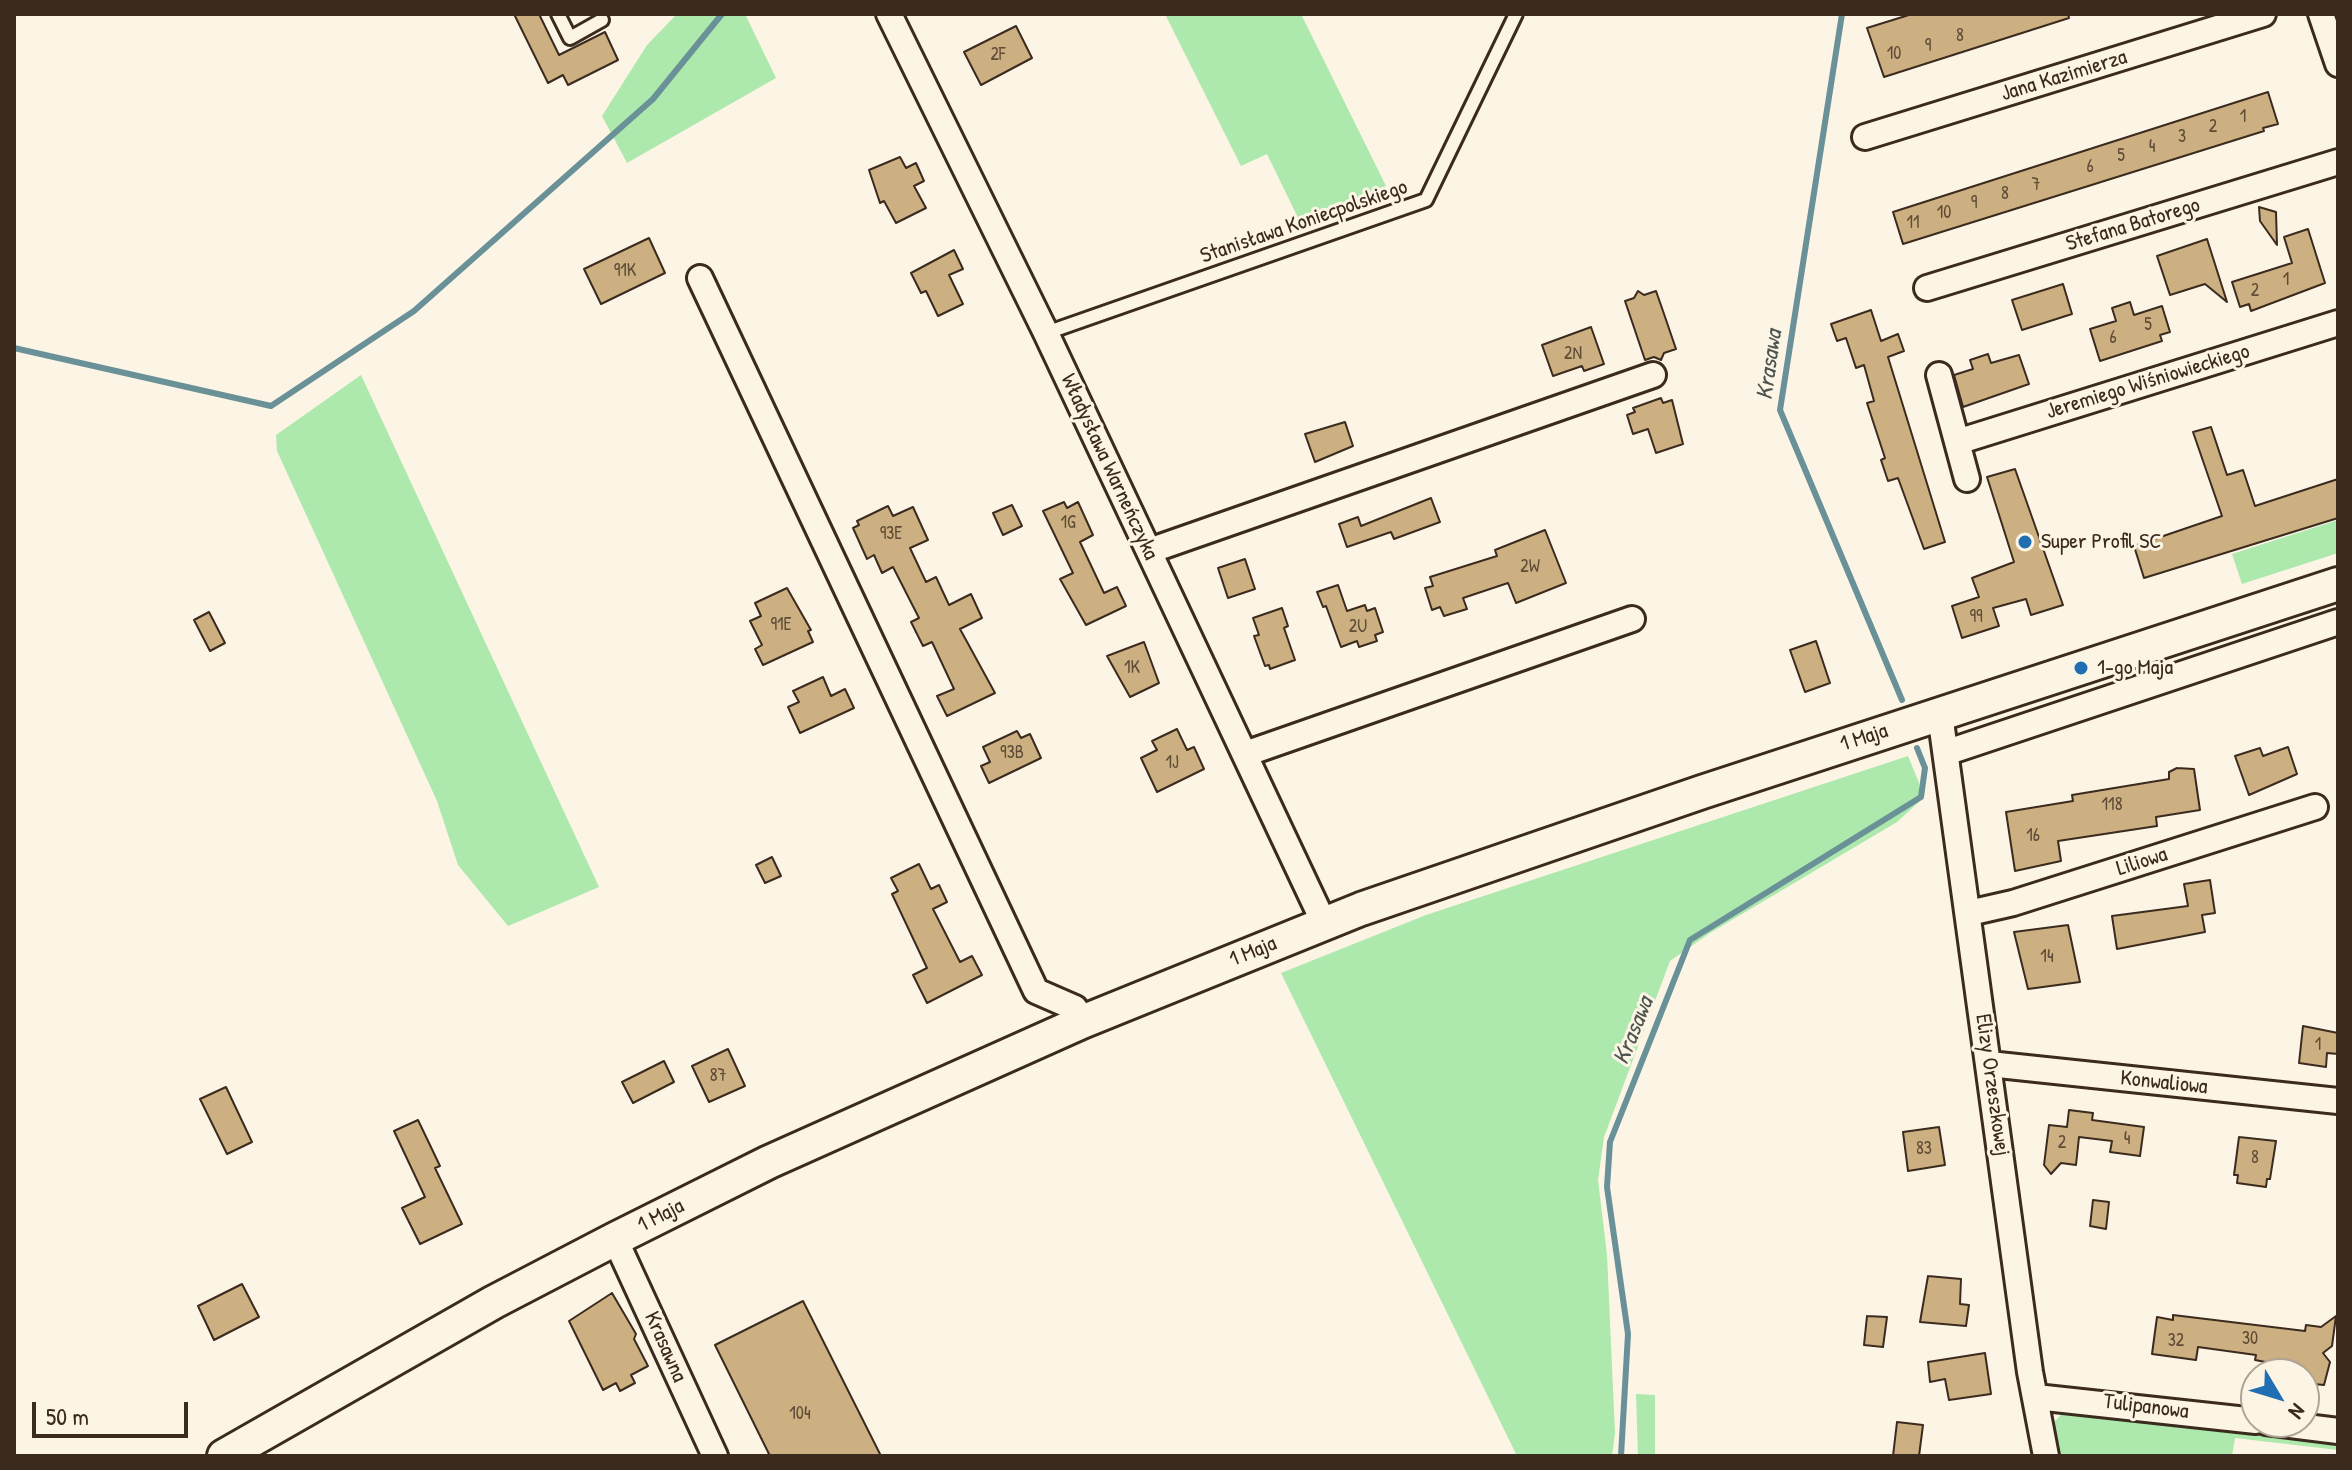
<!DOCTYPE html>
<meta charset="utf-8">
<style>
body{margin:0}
#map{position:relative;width:2352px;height:1470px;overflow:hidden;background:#fcf5e5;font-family:"Patrick Hand",sans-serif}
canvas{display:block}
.frame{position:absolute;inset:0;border:16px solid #3b2a1e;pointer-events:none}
.north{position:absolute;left:2240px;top:1358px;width:80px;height:80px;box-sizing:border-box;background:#fcf5e5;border:2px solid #afa495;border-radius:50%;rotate:128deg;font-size:22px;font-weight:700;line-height:32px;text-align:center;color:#3b2a1e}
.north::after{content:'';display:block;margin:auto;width:28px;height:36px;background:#1f6fb2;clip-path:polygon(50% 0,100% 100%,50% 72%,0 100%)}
.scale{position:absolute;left:32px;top:1402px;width:156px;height:36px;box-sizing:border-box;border:4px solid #3b2a1e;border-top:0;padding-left:10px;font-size:24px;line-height:28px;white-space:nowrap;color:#3b2a1e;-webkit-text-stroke:6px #fcf5e5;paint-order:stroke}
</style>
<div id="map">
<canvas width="2352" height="1470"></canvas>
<div class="frame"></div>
<div class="north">N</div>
<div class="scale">50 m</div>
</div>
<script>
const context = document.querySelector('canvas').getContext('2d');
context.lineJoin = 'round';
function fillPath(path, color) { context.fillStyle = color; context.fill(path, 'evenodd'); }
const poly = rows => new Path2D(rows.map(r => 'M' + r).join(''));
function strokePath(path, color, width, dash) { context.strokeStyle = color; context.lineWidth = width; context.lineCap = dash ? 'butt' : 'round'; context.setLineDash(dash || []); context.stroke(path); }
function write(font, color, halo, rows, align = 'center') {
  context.font = font + ' "Patrick Hand",sans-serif'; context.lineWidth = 6; context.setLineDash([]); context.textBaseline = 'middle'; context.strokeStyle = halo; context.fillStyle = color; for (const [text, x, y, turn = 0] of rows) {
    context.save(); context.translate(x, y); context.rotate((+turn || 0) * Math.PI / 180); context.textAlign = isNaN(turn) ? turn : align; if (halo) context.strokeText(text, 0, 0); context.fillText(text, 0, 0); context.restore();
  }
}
fillPath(poly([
 [677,14,745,14,776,78,627,163,602,116,647,45],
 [1165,14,1301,14,1386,186,1302,226,1267,154,1241,166],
 [361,375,599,887,508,926,458,865,437,801,277,451,276,435],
 [2338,520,2338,553,2242,584,2232,554],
 [1908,756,1919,783,1920,801,1897,822,1710,933,1670,961,1604,1137,1598,1180,1607,1255,1615,1433,1612,1456,1517,1456,1281,973,1426,915],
 [1636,1394,1655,1395,1655,1456,1638,1456],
 [2064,1411,2338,1440,2338,1450,2235,1438,2232,1456,2052,1456,2049,1428]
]), '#ade8ac');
strokePath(poly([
 [1842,14,1780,410,1902,700],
 [14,348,271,406,414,311,653,99,722,14],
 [1621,1456,1628,1334,1607,1187,1610,1142,1690,940,1921,797,1925,768,1917,748]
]), '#699197', 6);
const building = poly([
 [514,14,539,14,559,55,605,32,618,60,568,85,563,75,548,83,514,14],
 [1912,14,2068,14,2069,18,1884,77,1867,28,1912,14],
 [1016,26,1032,58,981,85,964,52,1016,26],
 [2268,92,2278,124,2263,128,2264,131,1903,244,1893,212,2268,92],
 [900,157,906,168,916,163,924,181,914,186,926,208,896,223,884,201,880,203,869,170,900,157],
 [2259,207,2276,212,2277,245,2260,221,2259,207],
 [2308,229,2325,283,2251,311,2249,304,2240,307,2232,282,2292,263,2284,237,2308,229],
 [649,238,665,273,601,304,584,269,649,238],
 [2207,239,2227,302,2205,284,2170,295,2157,256,2207,239],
 [954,250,963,269,949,275,963,304,938,316,926,291,921,293,911,273,954,250],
 [2063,284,2072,314,2022,330,2012,300,2063,284],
 [1638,291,1644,295,1656,291,1663,311,1676,349,1664,353,1661,360,1654,357,1645,360,1625,301,1634,298,1638,291],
 [2130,302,2134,315,2162,306,2170,332,2160,335,2162,341,2100,361,2090,329,2116,321,2112,308,2130,302],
 [1871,310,1881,341,1898,334,1904,351,1888,357,1945,542,1924,549,1898,478,1888,481,1881,460,1885,458,1867,403,1874,401,1864,365,1856,368,1846,338,1837,341,1831,324,1871,310],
 [1591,327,1604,364,1584,371,1582,366,1553,376,1542,345,1591,327],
 [1988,354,1991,363,2019,355,2029,384,1963,407,1954,375,1973,369,1970,360,1988,354],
 [1661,398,1663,403,1672,400,1683,444,1656,453,1648,429,1633,434,1627,415,1635,412,1633,408,1661,398],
 [1345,422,1353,446,1315,462,1305,434,1345,422],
 [2211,427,2227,475,2243,470,2255,506,2338,479,2338,518,2144,578,2134,546,2222,516,2193,432,2211,427],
 [2015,469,2063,605,2031,615,2026,599,1993,608,1999,626,1962,638,1952,606,1979,597,1972,578,2014,562,1987,477,2015,469],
 [1431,498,1440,522,1394,539,1391,532,1347,547,1339,524,1358,517,1361,526,1431,498],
 [1064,502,1067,508,1078,502,1093,535,1080,542,1104,593,1117,587,1126,606,1086,625,1060,579,1073,573,1043,511,1064,502],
 [1012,505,1022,526,1003,535,993,513,1012,505],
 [888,506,893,516,913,507,928,540,910,548,926,582,936,577,949,605,971,594,982,618,960,629,995,693,947,716,937,696,954,689,932,642,923,646,911,622,919,618,893,567,882,573,874,555,867,559,853,528,859,525,857,521,888,506],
 [1545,530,1566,583,1516,603,1508,583,1463,598,1467,609,1444,616,1440,607,1432,610,1425,588,1433,586,1430,577,1497,556,1495,550,1545,530],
 [1245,559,1255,589,1228,598,1218,568,1245,559],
 [1338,585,1347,611,1365,605,1367,611,1375,608,1383,632,1375,635,1377,641,1359,647,1357,641,1341,647,1326,606,1323,607,1317,592,1338,585],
 [787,588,811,630,808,631,813,642,763,665,755,649,762,645,750,621,761,616,755,603,787,588],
 [1282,608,1288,626,1284,628,1295,660,1270,669,1269,665,1265,666,1254,636,1259,635,1253,618,1282,608],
 [209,612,225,643,210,651,194,620,209,612],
 [1816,641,1830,683,1805,692,1790,650,1816,641],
 [1144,642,1159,683,1130,697,1107,656,1144,642],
 [823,677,831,696,845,689,854,708,800,733,788,707,799,702,793,691,823,677],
 [1177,729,1187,750,1194,747,1204,769,1157,792,1141,758,1157,750,1152,741,1177,729],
 [1017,731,1021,738,1030,734,1041,758,989,783,981,766,990,762,983,747,1017,731],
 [2288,747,2297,774,2249,795,2235,756,2260,748,2263,756,2288,747],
 [2177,768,2194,769,2200,810,2156,817,2157,826,2058,841,2061,861,2015,871,2006,812,2073,801,2072,795,2169,779,2169,772,2177,768],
 [772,857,781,876,765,883,756,865,772,857],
 [919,864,931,889,939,885,947,902,933,909,960,962,972,956,982,975,927,1003,913,975,927,968,892,894,898,891,891,878,919,864],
 [2210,880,2215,913,2202,915,2205,932,2117,949,2112,916,2188,906,2184,884,2210,880],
 [2068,925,2080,982,2028,989,2014,932,2068,925],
 [2303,1026,2338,1033,2338,1054,2327,1053,2326,1067,2299,1063,2303,1026],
 [728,1049,745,1086,709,1102,692,1066,728,1049],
 [664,1061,674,1082,633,1103,622,1082,664,1061],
 [226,1087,252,1142,227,1154,200,1099,226,1087],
 [2069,1110,2093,1113,2092,1120,2144,1127,2140,1156,2110,1152,2112,1141,2079,1137,2076,1165,2061,1163,2051,1174,2044,1165,2049,1125,2067,1127,2069,1110],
 [418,1120,440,1166,435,1168,462,1224,420,1244,402,1208,425,1197,394,1131,418,1120],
 [1939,1127,1945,1165,1908,1171,1903,1132,1939,1127],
 [2239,1137,2276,1141,2270,1179,2267,1179,2266,1187,2237,1183,2238,1175,2234,1175,2239,1137],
 [2093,1200,2109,1202,2106,1229,2090,1226,2093,1200],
 [1928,1276,1961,1279,1960,1304,1969,1305,1966,1326,1920,1322,1928,1276],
 [242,1284,259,1317,214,1340,198,1306,242,1284],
 [612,1293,636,1334,634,1339,648,1366,631,1375,635,1383,620,1391,616,1383,603,1390,569,1321,612,1293],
 [803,1301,881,1456,770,1456,715,1345,803,1301],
 [2173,1315,2305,1331,2306,1325,2321,1327,2336,1316,2332,1346,2323,1353,2330,1362,2324,1385,2304,1383,2302,1369,2255,1360,2256,1355,2198,1347,2196,1360,2152,1354,2157,1317,2173,1320,2173,1315],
 [1867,1316,1887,1317,1883,1347,1864,1345,1867,1316],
 [1985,1353,1991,1394,1949,1400,1945,1379,1930,1382,1928,1362,1985,1353],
 [1897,1422,1923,1425,1919,1456,1893,1456,1897,1422]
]);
fillPath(building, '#ccb081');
strokePath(building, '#3b2a1e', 2);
const lane = poly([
 [558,14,570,38,602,20],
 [1046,333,1426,200,1516,14]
]);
const street = poly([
 [889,14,1046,333,1324,923],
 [2321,14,2338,64],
 [1865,137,2263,14],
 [700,278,1036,991,1075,1008,1082,1022],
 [1927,288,2338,162],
 [1939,375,1967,479],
 [1957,442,2338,323],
 [1149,551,1653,375],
 [1940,714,2030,1372,2046,1456],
 [1948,752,2338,622],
 [1245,754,1632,619],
 [1969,913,2013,903,2315,807],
 [1989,1064,2338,1101],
 [615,1239,715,1456],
 [2036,1397,2256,1421],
 [2266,1422,2338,1431]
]);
const secondary = poly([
 [224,1456,494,1302,615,1239,769,1162,1082,1022,1361,909,1702,792,2338,584]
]);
strokePath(lane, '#3b2a1e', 18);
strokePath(street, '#3b2a1e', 30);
strokePath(secondary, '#3b2a1e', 38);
strokePath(lane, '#fcf5e5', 12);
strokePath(street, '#fcf5e5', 24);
strokePath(secondary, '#fcf5e5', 32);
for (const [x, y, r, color] of [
 [2025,542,8,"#1f6fb2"],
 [2081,668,8,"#1f6fb2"]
]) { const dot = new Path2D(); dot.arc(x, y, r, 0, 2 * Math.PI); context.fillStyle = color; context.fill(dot); strokePath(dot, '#fcf5e5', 3); }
write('18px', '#5f4c37', null, [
 ["8",1960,36],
 ["9",1928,46],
 ["10",1894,54],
 ["2F",998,55],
 ["1",2243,117],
 ["2",2213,127],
 ["3",2182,137],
 ["4",2152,147],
 ["5",2121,156],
 ["6",2090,167],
 ["7",2036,185],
 ["8",2005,194],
 ["9",1974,203],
 ["10",1944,213],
 ["11",1913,223],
 ["91K",625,271],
 ["1",2286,280],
 ["2",2255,291],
 ["5",2148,325],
 ["6",2113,338],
 ["2N",1573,354],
 ["1G",1068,523],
 ["93E",891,534],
 ["2W",1530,567],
 ["99",1976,617],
 ["91E",781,625],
 ["2U",1358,627],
 ["1K",1132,668],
 ["93B",1012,753],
 ["1J",1172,763],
 ["118",2112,805],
 ["16",2033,836],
 ["14",2047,957],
 ["1",2318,1045],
 ["87",718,1076],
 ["4",2127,1139],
 ["2",2062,1143],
 ["83",1924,1149],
 ["8",2255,1158],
 ["30",2250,1339],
 ["32",2176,1341],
 ["104",800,1414]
]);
write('22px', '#3b2a1e', '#fcf5e5', [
 ["Jana Kazimierza",2064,76,-17],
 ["Stanisława Koniecpolskiego",1304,222,-19],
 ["Stefana Batorego",2133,225,-17],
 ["Jeremiego Wiśniowieckiego",2148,382,-17],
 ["Władysława Warneńczyka",1109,467,65],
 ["1 Maja",1864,738,-18],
 ["Liliowa",2142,862,-18],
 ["1 Maja",1253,952,-22],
 ["Konwaliowa",2164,1083,6],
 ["Elizy Orzeszkowej",1992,1085,82],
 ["1 Maja",661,1216,-27],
 ["Krasawna",665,1347,66],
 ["Tulipanowa",2146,1407,7]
]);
write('22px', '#3b2a1e', '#fcf5e5', [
 ["Super Profil SC",2041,542],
 ["1-go Maja",2097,668]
], 'left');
write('italic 24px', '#4e5550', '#fcf5e5', [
 ["Krasawa",1770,365,-82],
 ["Krasawa",1634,1031,-68]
]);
</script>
